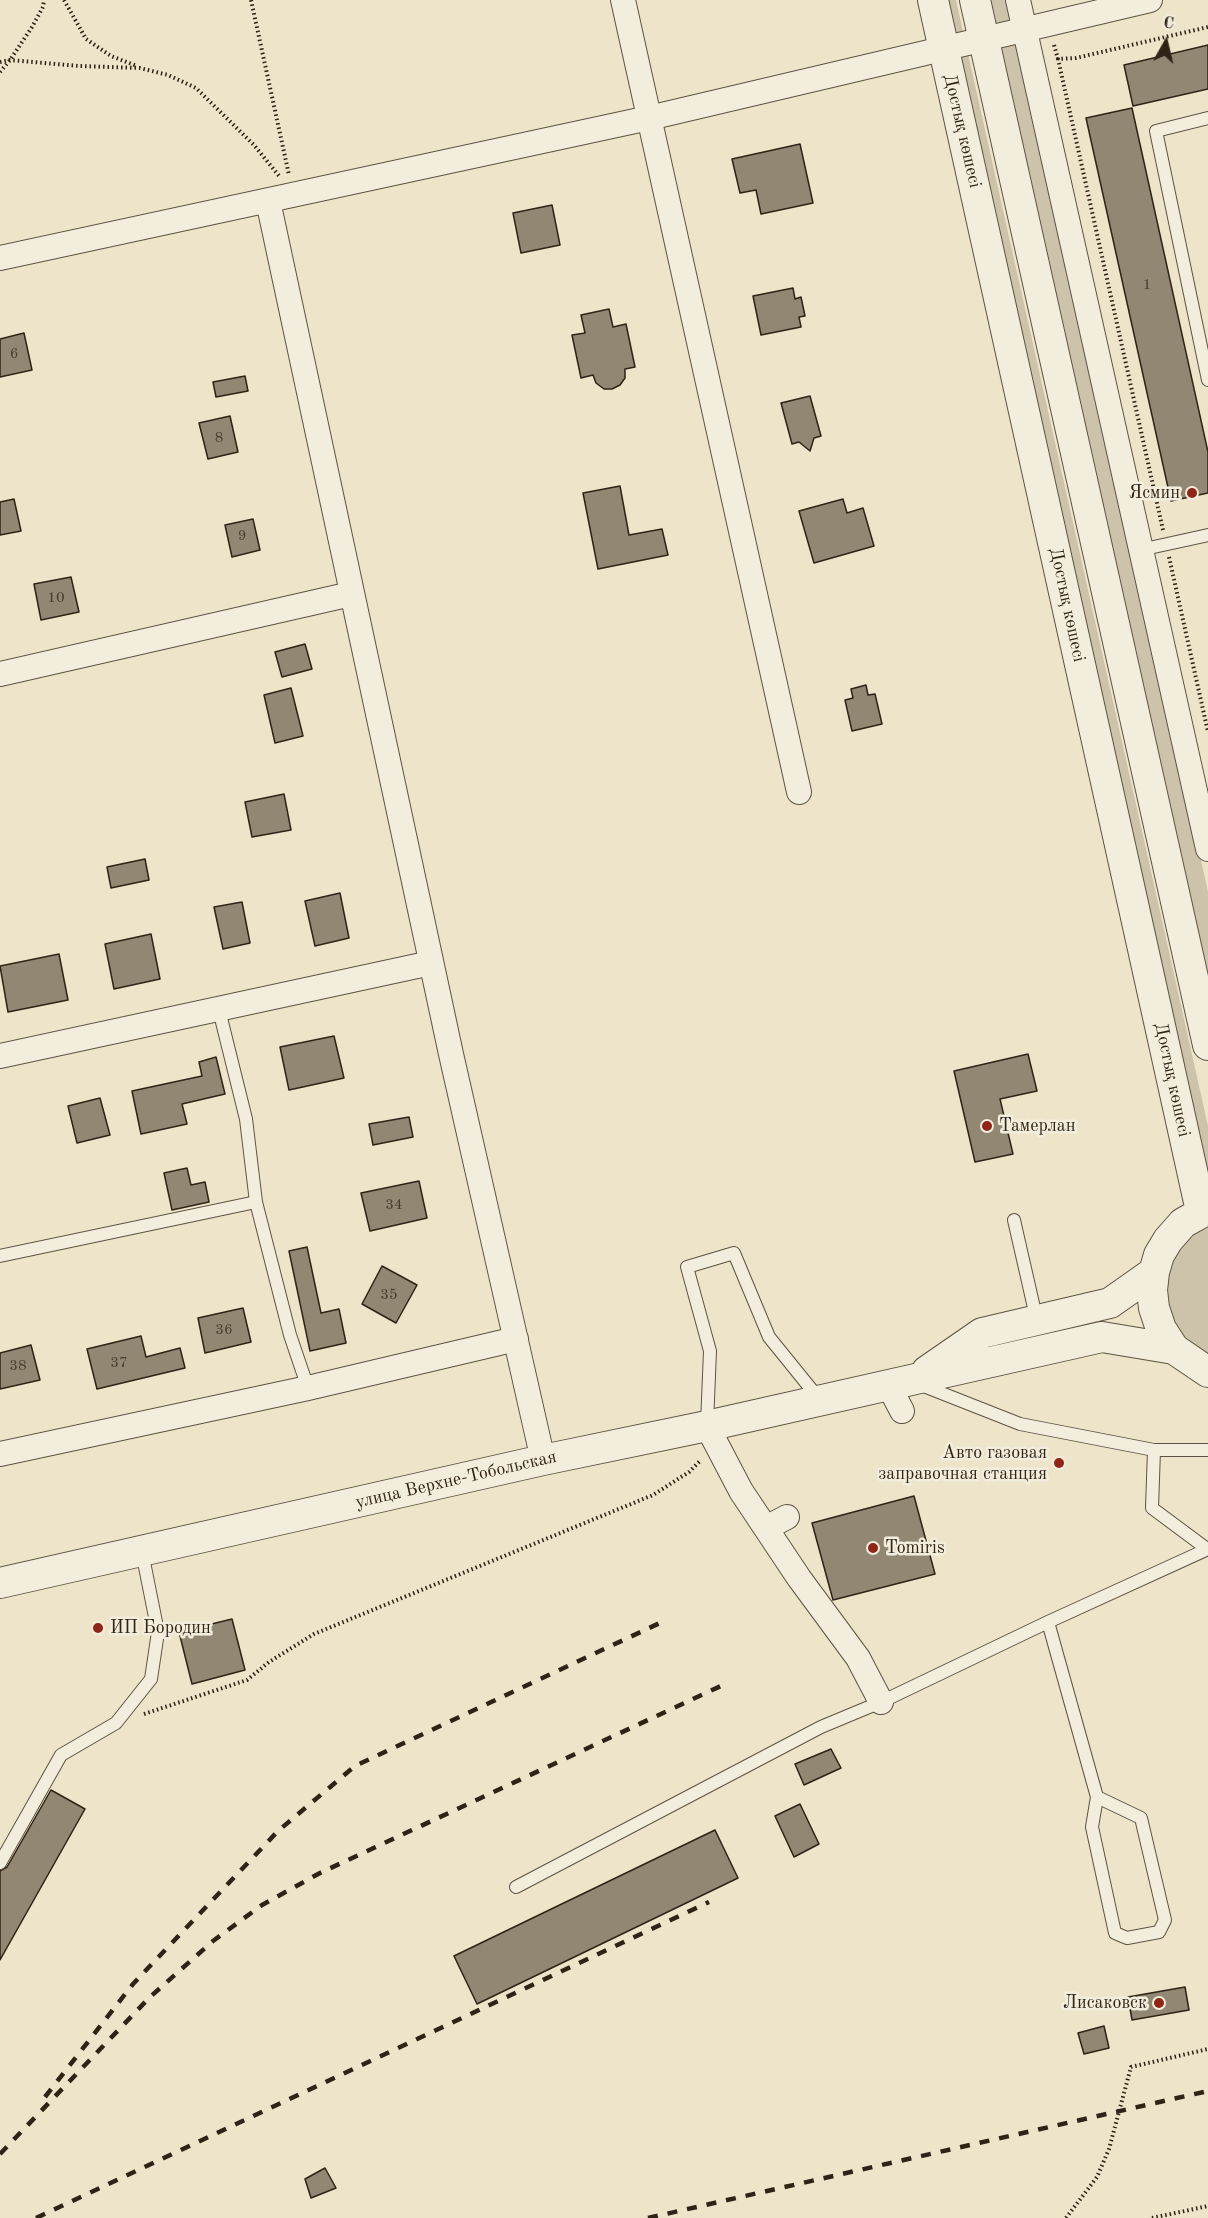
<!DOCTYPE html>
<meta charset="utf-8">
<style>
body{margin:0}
#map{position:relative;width:1208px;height:2218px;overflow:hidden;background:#ede4ca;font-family:"Old Standard TT",serif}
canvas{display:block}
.north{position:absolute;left:1136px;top:12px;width:60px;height:60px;-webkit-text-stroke:4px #f3eddd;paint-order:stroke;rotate:8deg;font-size:16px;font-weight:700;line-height:24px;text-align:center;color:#2f2315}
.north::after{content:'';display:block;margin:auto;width:21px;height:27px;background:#2f2315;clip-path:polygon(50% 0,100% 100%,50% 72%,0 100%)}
</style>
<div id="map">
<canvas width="1208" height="2218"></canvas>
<div class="north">С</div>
</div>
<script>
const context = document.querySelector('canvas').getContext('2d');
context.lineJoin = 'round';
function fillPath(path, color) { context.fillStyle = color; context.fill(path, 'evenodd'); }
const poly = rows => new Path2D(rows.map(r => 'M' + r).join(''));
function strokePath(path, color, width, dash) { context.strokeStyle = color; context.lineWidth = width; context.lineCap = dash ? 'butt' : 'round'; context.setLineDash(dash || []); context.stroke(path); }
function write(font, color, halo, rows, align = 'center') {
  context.font = font + ' "Old Standard TT",serif'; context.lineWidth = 5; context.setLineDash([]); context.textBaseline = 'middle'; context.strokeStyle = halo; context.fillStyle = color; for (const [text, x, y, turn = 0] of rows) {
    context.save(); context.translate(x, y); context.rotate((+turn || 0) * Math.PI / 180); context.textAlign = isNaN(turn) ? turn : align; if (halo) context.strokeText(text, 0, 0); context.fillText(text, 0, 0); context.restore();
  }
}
fillPath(poly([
 [942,0,956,0,1208,1126,1208,1182],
 [984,0,1010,0,1051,179,1208,892,1208,993],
 [1208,1225,1208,1361,1176,1334,1165,1306,1167,1273,1181,1246,1197,1231]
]), '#cdc3ab');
const building = poly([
 [1208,45,1208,89,1133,106,1124,65,1208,45],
 [1132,108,1208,452,1208,493,1171,501,1086,118,1132,108],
 [800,144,813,203,761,214,756,190,740,193,732,159,800,144],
 [552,205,560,245,521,253,513,213,552,205],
 [793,288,795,299,801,297,805,316,799,317,801,327,761,335,753,296,793,288],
 [609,309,613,327,626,324,635,367,625,369,625,378,620,385,612,389,604,389,596,383,593,375,581,378,572,335,585,333,581,315,609,309],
 [24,333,32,370,0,377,0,339,24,333],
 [245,376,248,391,216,397,213,382,245,376],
 [810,396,821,436,814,438,810,451,799,442,792,444,781,403,810,396],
 [230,416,238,452,208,459,199,423,230,416],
 [620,486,629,535,662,529,668,555,598,569,583,493,620,486],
 [14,499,21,531,0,535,0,502,14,499],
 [843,499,847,513,863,508,874,546,814,563,799,511,843,499],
 [253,519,260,550,232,557,225,525,253,519],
 [71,577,79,612,41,620,34,584,71,577],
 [305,644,312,669,282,677,275,652,305,644],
 [866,685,868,695,875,694,882,724,852,731,845,700,853,698,851,689,866,685],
 [291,688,303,736,275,743,264,695,291,688],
 [284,794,291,830,252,837,245,802,284,794],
 [145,859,149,880,111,888,107,867,145,859],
 [340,893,349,938,315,946,305,901,340,893],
 [242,902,250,943,223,949,214,907,242,902],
 [151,934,160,979,114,989,105,944,151,934],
 [59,954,68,1000,8,1012,0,966,59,954],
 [334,1036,344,1078,289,1090,280,1047,334,1036],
 [1028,1054,1037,1091,1000,1099,1013,1154,975,1162,954,1071,1028,1054],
 [216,1057,225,1094,182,1104,187,1124,141,1134,132,1091,202,1076,199,1062,216,1057],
 [100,1098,110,1135,77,1143,68,1106,100,1098],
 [409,1117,413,1137,373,1145,369,1124,409,1117],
 [187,1168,191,1185,205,1182,209,1202,172,1210,164,1173,187,1168],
 [419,1181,427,1218,370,1231,361,1193,419,1181],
 [307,1247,321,1313,339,1309,346,1343,310,1351,289,1251,307,1247],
 [382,1266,417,1285,396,1323,362,1304,382,1266],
 [243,1308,251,1342,205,1353,198,1318,243,1308],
 [141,1336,146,1357,180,1348,185,1368,97,1389,87,1349,141,1336],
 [31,1345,40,1380,0,1389,0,1353,31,1345],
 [914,1496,935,1574,833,1600,812,1523,914,1496],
 [232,1619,245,1670,192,1684,179,1632,232,1619],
 [831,1749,841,1768,804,1785,795,1764,831,1749],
 [51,1790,85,1809,0,1960,0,1871,7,1867,51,1790],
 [800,1804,819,1844,794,1857,775,1816,800,1804],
 [715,1830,738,1878,477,2004,454,1956,715,1830],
 [1185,1987,1189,2010,1132,2020,1128,1997,1185,1987],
 [1104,2026,1109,2048,1084,2054,1078,2033,1104,2026],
 [325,2168,336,2188,311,2198,305,2179,325,2168]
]);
fillPath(building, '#928773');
strokePath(building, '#2f2315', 1.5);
const service = poly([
 [1208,118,1156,131,1208,380],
 [1140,550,1208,535],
 [219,1010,246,1119,256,1202],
 [1014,1220,1037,1321],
 [0,1256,256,1202,290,1335,308,1388],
 [921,1385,1020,1424,1154,1450,1208,1450],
 [707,1424,710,1351,687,1267,734,1253,769,1337,820,1400],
 [1154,1450,1152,1508,1207,1549],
 [1048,1622,1097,1797,1092,1827,1115,1933,1127,1938,1159,1932,1165,1920,1141,1818,1097,1797],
 [0,1863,61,1755,116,1723,151,1679,158,1632,142,1552],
 [516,1887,821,1727,881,1702,1048,1622,1208,1549]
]);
const minor = poly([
 [623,0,799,792],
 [1018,0,1208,849],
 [268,201,451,1054,543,1460],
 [0,258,649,118,1150,0],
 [0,674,351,594],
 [0,1056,431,963],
 [889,1386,902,1411],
 [707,1426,741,1491,799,1578,858,1658,881,1702],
 [0,1454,308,1388,516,1339],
 [766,1528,787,1517]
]);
const tertiary = poly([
 [933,0,1201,1211],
 [975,0,1208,1045],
 [1208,1209,1183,1223,1168,1240,1159,1255,1154,1272,1152,1290,1154,1308,1161,1329,1174,1349,1208,1372],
 [927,1371,982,1333,1110,1303,1154,1272],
 [0,1583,543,1460,707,1426,1102,1337,1174,1349]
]);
strokePath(service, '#5e5342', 14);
strokePath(minor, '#5e5342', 26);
strokePath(tertiary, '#5e5342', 32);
strokePath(poly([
 [64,0,86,39,111,56,137,66],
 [251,0,289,175],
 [1054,45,1058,59],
 [0,62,10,60,79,66,140,68,168,75,196,88,254,145,280,177],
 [0,72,10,60,32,27,43,7,44,0],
 [1163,530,1058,59,1076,58,1208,27],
 [1169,557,1208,732],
 [144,1714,247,1680,269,1662,314,1634,653,1495,689,1472,701,1460],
 [1066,2218,1097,2177,1109,2149,1131,2067,1208,2049],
 [1152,2218,1208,2206]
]), '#2f2315', 4, [1.5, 3]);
strokePath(service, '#f3eddd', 12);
strokePath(minor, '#f3eddd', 24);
strokePath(tertiary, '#f3eddd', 30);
strokePath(poly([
 [45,2097,133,1984,278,1831,355,1766,664,1621],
 [0,2154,150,1997,213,1941,262,1905,320,1873,723,1685],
 [36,2218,709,1902],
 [648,2218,1208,2091]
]), '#2f2315', 4.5, [10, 10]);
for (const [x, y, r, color] of [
 [1192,493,6,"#8f2418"],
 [987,1126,6,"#8f2418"],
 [1059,1463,6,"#8f2418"],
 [873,1548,6,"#8f2418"],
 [98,1628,6,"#8f2418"],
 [1159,2003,6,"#8f2418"]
]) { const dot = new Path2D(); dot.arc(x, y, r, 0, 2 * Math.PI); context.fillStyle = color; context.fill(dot); strokePath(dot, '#f3eddd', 2); }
write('15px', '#483c2c', null, [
 ["1",1147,285],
 ["6",14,354],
 ["8",219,438],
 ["9",242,536],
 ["10",56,598],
 ["34",394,1205],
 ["35",389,1295],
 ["36",224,1330],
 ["37",119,1363],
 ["38",18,1366]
]);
write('18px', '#2f2315', '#f3eddd', [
 ["Достық көшесі",962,131,77],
 ["Достық көшесі",1067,605,78],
 ["Достық көшесі",1172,1080,78],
 ["улица Верхне-Тобольская",456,1480,-13]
]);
write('18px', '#2f2315', '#f3eddd', [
 ["Ясмин",1180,493],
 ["Тамерлан",999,1126,"left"],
 ["Авто газовая",1047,1453],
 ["заправочная станция",1047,1474],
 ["Tomiris",885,1548,"left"],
 ["ИП Бородин",110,1628,"left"],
 ["Лисаковск",1147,2003]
], 'right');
</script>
